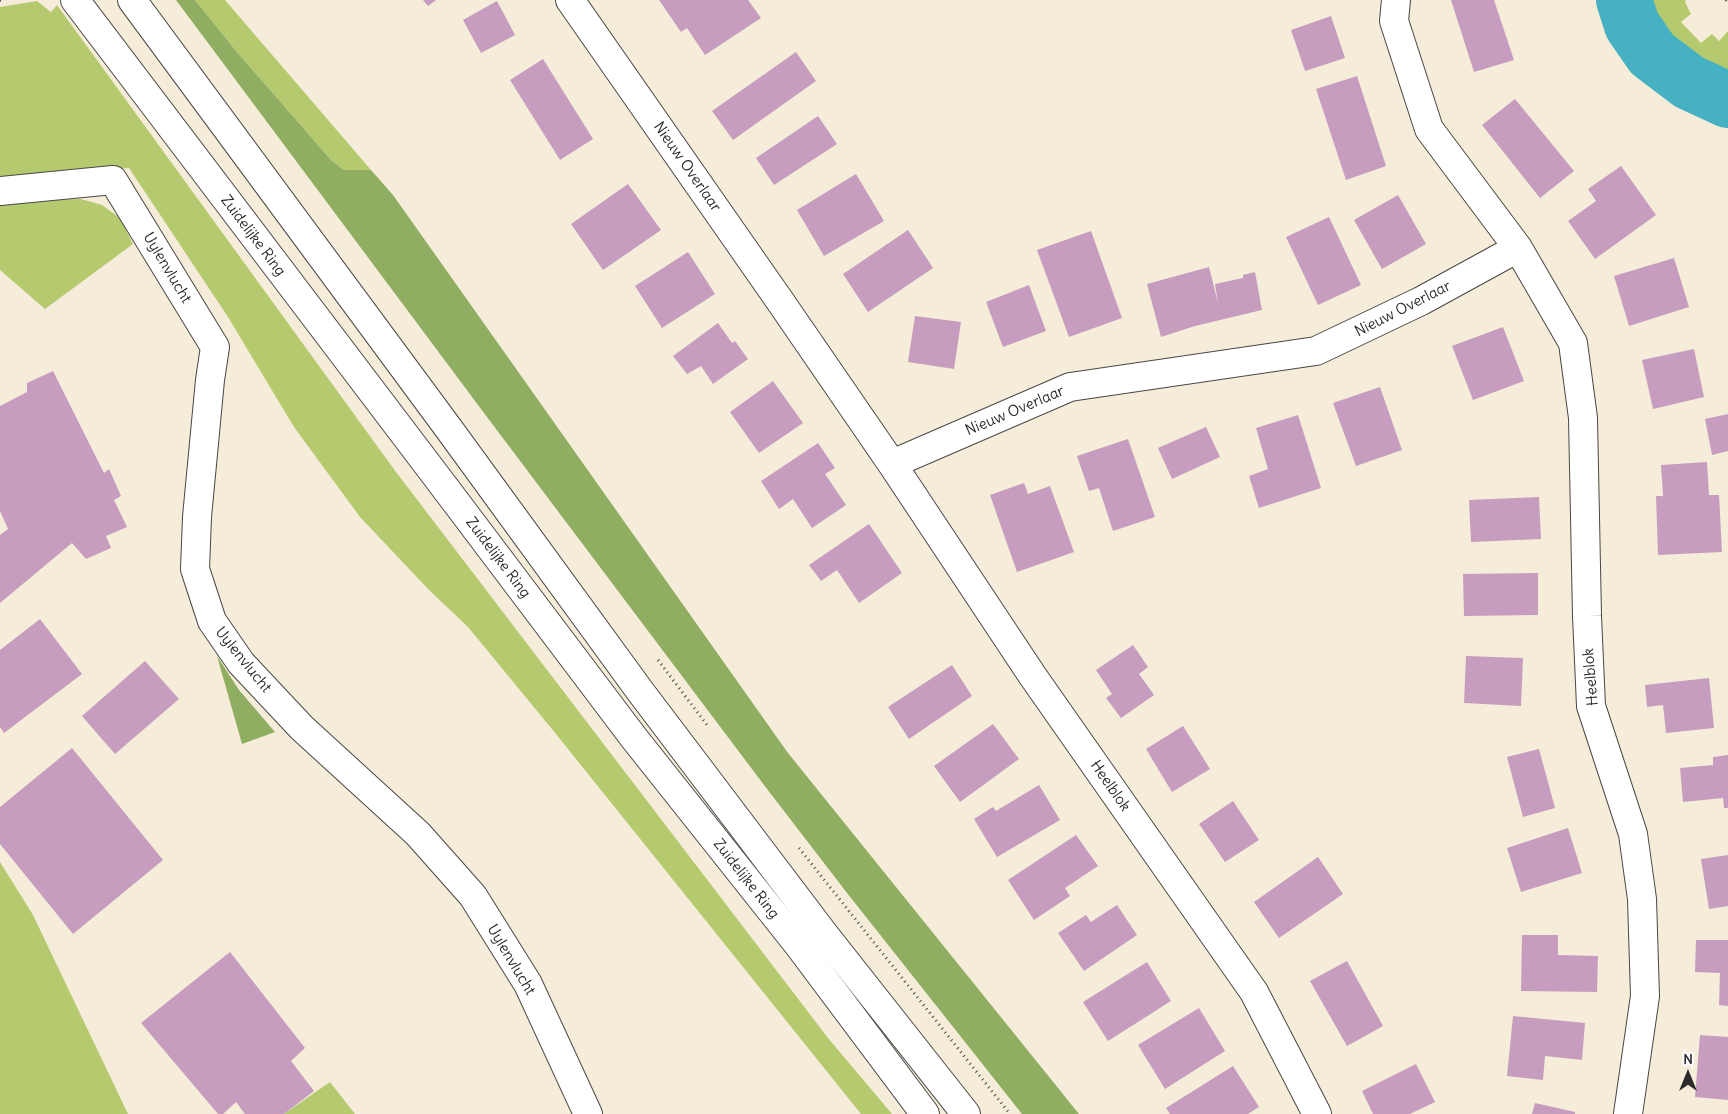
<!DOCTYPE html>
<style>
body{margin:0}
#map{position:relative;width:1728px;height:1114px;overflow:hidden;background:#f6ecda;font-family:Delius,sans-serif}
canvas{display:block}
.north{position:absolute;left:1663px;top:1049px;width:50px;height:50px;-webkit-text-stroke:4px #fff;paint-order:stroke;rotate:0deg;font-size:14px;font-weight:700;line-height:20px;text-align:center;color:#2b2b2b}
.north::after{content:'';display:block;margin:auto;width:18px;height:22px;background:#2b2b2b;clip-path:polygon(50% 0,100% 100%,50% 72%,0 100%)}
</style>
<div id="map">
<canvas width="1728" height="1114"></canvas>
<div class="north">N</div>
</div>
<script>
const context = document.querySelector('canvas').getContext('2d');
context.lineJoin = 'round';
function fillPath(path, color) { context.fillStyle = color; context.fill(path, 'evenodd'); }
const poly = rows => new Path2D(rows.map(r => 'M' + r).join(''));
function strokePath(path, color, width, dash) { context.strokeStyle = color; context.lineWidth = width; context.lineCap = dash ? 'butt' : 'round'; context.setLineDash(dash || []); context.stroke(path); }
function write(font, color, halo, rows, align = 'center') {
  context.font = font + ' Delius,sans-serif'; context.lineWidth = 4; context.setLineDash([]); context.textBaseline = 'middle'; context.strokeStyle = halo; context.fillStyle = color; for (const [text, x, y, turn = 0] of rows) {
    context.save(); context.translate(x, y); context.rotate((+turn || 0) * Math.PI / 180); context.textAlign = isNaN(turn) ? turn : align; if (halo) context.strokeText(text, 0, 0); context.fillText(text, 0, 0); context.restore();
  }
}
fillPath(poly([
 [195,0,225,0,371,170,344,170,331,160,237,52],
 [1638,0,1686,0,1685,2,1691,14,1681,22,1701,43,1712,34,1719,41,1728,31,1728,86,1699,68,1658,32],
 [37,1,51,12,57,5,396,472,828,1038,892,1114,861,1114,556,734,468,627,429,590,360,517,294,427,228,317,129,168,13,179,0,178,0,7],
 [81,199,102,205,120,218,133,244,45,309,0,270,0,201],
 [0,862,33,915,128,1114,0,1114],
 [330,1082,355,1114,284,1114]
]), '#b5ca6f');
fillPath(poly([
 [176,0,195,0,237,52,331,160,344,170,371,170,393,195,788,753,1079,1114,1022,1114,847,893,764,785,484,413],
 [217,656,239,690,275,732,242,744]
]), '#90ae62');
strokePath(poly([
 [1624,0,1632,25,1652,54,1689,82,1728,100]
]), '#45b1c2', 56);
fillPath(poly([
 [423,0,436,0,428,6],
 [659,0,748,0,761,18,705,55,687,28,681,32],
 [1451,0,1494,0,1514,60,1474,72],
 [497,1,515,35,481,53,463,20],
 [1331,16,1345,58,1305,71,1291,30],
 [796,52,816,81,733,140,712,111],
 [543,59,593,139,560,160,510,80],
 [1357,76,1386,166,1346,180,1316,89],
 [1515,99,1574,171,1540,198,1482,125],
 [818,116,837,144,774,185,756,158],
 [1621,166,1656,215,1595,259,1568,221,1596,201,1588,189],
 [856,174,884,221,824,256,797,210],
 [628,184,661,230,603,270,571,224],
 [1398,195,1426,244,1382,269,1354,220],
 [1329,217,1361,285,1318,305,1286,237],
 [908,230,933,268,868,312,843,274],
 [1091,231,1122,318,1069,337,1037,250],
 [688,252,715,294,662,328,635,286],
 [1674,258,1689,307,1629,326,1614,276],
 [1209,267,1218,303,1215,284,1243,278,1243,275,1255,272,1262,310,1195,326,1161,337,1147,284],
 [1029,285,1046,331,1003,347,986,302],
 [915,316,961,322,954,369,908,362],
 [718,323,732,343,735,341,748,359,713,384,701,366,687,374,673,356],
 [1503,327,1524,381,1473,400,1452,346],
 [1694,349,1704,397,1653,409,1642,360],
 [53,371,104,473,109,469,121,496,114,500,127,527,106,536,111,548,86,559,72,543,0,603,0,535,8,529,0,511,0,406,27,392,27,383],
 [773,381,803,423,759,453,730,412],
 [1380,387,1402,450,1356,466,1333,403],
 [1728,414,1728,451,1712,455,1705,419],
 [1298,415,1321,488,1259,508,1249,476,1268,469,1256,428],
 [1206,427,1220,457,1172,479,1158,448],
 [1128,439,1155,517,1113,531,1099,488,1089,491,1077,456],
 [818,443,835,468,825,474,846,505,812,528,793,499,779,509,761,481],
 [1707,462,1709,495,1719,495,1722,552,1658,555,1656,496,1663,496,1661,465],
 [1024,483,1028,494,1050,486,1074,552,1017,572,990,495],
 [1539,497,1541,539,1471,542,1469,500],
 [869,524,902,573,859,603,837,570,821,581,809,565],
 [1538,573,1538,615,1464,616,1463,574],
 [40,619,82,674,4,733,0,727,0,650],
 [1133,645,1148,667,1139,674,1154,695,1121,718,1106,698,1112,694,1096,670],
 [1466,656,1523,658,1521,706,1464,703],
 [145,661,179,699,115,754,82,716],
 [952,665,972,696,909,739,888,707],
 [1709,678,1714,728,1666,733,1663,705,1647,707,1645,685],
 [993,724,1019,759,960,802,934,766],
 [1183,726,1210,769,1172,792,1146,749],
 [72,748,163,860,73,934,0,844,0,807],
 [1539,749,1555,808,1523,817,1507,757],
 [1728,755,1728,808,1724,808,1723,798,1683,802,1680,768,1713,765,1713,757],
 [1039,785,1060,820,997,857,974,819,993,807,996,811],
 [1233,801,1259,840,1225,862,1199,824],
 [1568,828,1582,873,1521,892,1507,848],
 [1076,835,1098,866,1065,888,1070,896,1034,920,1008,880],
 [1728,855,1728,906,1709,909,1701,859],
 [1318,857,1343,894,1279,938,1254,902],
 [1117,905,1137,935,1084,971,1058,933,1086,915,1091,922],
 [1522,935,1558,935,1558,955,1598,956,1597,992,1521,991],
 [1696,940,1728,940,1728,1006,1719,1005,1720,973,1695,972],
 [230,952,305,1048,291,1061,314,1091,284,1114,245,1114,236,1102,223,1114,218,1114,141,1023],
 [1347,961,1383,1026,1347,1046,1310,981],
 [1147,962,1171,1001,1108,1041,1083,1002],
 [1199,1008,1225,1051,1165,1089,1138,1045],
 [1513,1016,1585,1023,1582,1060,1545,1056,1543,1080,1507,1076],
 [1700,1035,1728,1037,1728,1100,1695,1097],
 [1416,1064,1435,1102,1410,1114,1373,1114,1362,1091],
 [1233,1066,1259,1107,1248,1114,1170,1114,1166,1108],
 [1535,1103,1575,1112,1575,1114,1532,1114]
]), '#c69dbe');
const minor = poly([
 [570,0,780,301,892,464,1070,387,1316,351,1421,301,1518,248,1429,129,1394,21,1396,0],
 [0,191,113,180,215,347,210,380,197,517,195,569,212,621,241,663,302,728,418,834,473,896,528,984,588,1114],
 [1518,248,1573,343,1583,418,1587,616,1591,706,1633,834,1642,899,1645,996,1628,1114],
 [892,464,1032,675,1254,992,1317,1114]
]);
const primary = poly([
 [75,0,446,489],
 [132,0,449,429,640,691,824,934,966,1114]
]);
const trunk = poly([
 [446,489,634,738,800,947,925,1114]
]);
strokePath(minor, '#494845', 30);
strokePath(primary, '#494845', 30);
strokePath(trunk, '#494845', 30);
strokePath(poly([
 [0,0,1,0],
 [1726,0,1728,3],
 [658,660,707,725],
 [799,848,1010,1114]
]), '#494845', 3, [1, 4]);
strokePath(minor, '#fff', 28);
strokePath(primary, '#fff', 28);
strokePath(trunk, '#fff', 28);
write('15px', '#2b2b2b', '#fff', [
 ["Nieuw Overlaar",687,167,55],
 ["Zuidelijke Ring",253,236,53],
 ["Uylenvlucht",167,268,59],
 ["Nieuw Overlaar",1403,309,-27],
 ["Nieuw Overlaar",1015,411,-23],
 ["Zuidelijke Ring",498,558,53],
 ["Uylenvlucht",243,660,51],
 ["Heelblok",1591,677,-95],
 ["Heelblok",1110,786,55],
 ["Zuidelijke Ring",746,879,52],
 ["Uylenvlucht",511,960,59]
]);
</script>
